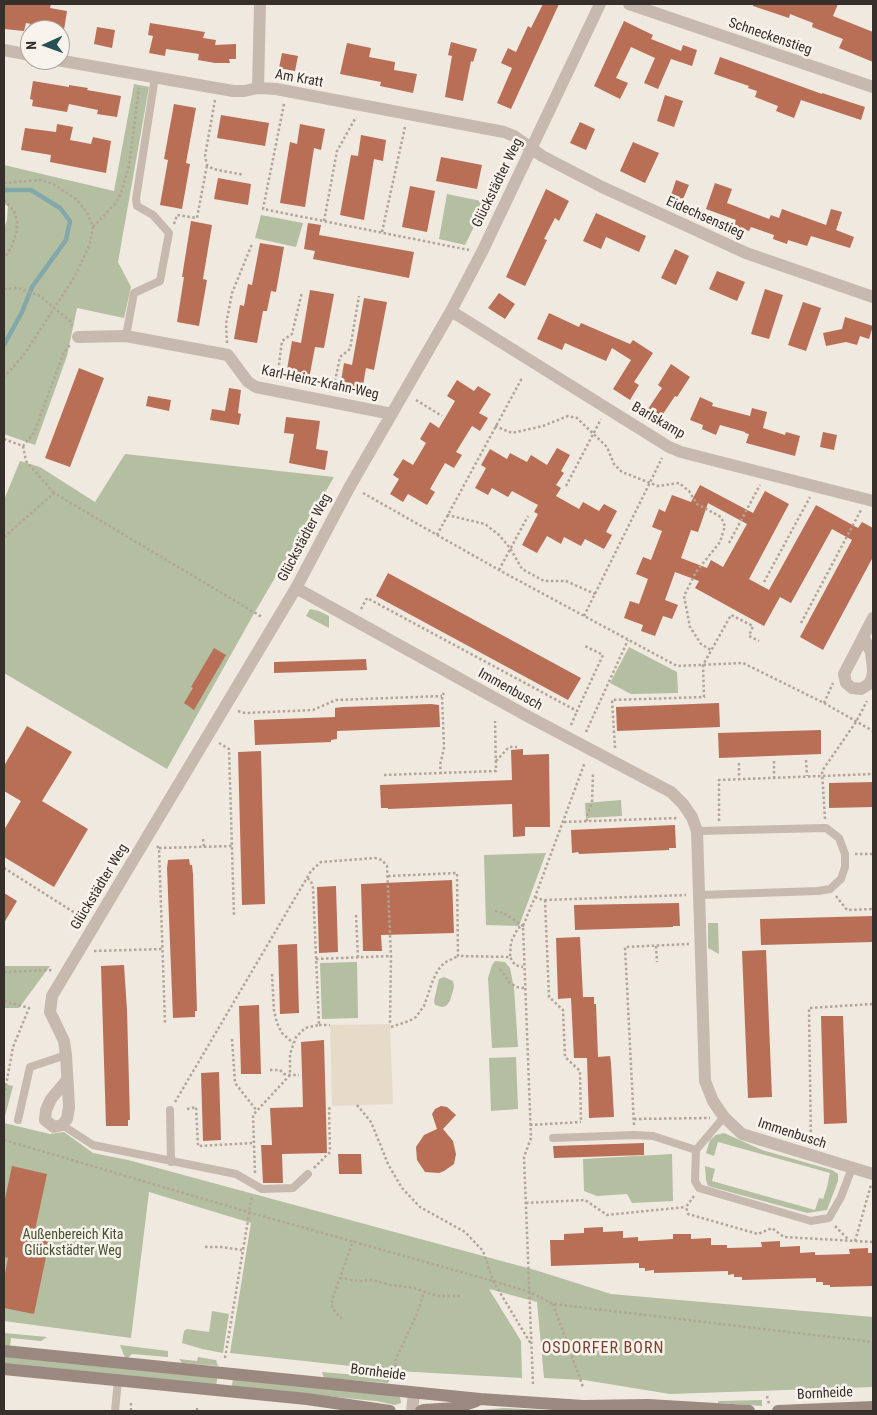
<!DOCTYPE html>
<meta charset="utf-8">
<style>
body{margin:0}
#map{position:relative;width:877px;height:1415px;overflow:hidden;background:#f0e9e0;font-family:"Roboto Condensed",sans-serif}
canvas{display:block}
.frame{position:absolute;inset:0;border:5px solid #372f2b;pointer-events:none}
.north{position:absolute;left:20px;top:20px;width:50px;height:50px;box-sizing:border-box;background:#f8f3ec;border:1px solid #aba59f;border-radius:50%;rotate:268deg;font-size:14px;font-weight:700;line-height:20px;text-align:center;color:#372f2b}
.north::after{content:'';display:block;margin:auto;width:18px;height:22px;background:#255054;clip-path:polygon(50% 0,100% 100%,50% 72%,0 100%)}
</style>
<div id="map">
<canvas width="877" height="1415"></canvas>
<div class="frame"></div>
<div class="north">N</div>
</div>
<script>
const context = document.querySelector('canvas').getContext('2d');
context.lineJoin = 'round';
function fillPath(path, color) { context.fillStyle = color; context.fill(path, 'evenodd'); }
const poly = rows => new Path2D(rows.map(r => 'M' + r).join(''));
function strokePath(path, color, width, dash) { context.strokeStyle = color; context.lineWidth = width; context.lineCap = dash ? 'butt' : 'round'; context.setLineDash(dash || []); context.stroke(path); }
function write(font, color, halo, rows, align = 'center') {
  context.font = font + ' "Roboto Condensed",sans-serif'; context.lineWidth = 5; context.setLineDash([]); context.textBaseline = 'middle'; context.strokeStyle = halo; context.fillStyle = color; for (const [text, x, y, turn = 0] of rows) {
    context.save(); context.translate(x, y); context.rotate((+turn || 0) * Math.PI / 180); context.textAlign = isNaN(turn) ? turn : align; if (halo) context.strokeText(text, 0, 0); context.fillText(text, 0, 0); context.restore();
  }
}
fillPath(poly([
 [134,84,149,87,118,262,131,287,124,318,77,308,67,356,35,445,4,434,4,228,7,220,8,206,4,204,4,165,114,191],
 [447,194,486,202,465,245,439,239],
 [261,215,303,223,296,247,255,238],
 [125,454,334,477,252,617,167,769,4,673,4,500,20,461,40,467,95,502],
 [310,609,319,611,329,616,329,628,306,616],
 [629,647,677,672,678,693,631,694,610,683],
 [621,800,622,816,586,818,585,803],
 [546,853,519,926,486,925,484,855],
 [708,923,718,923,719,954,708,948],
 [495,961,505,962,510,968,514,988,518,1047,492,1048,488,978,492,965],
 [357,962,358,1018,322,1019,320,963],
 [4,966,50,966,19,1008,4,1008],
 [444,977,453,981,454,987,450,1001,446,1006,442,1007,435,1005,434,1001,439,979],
 [516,1057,518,1109,491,1111,489,1058],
 [4,1084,13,1086,4,1120],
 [4,1123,50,1134,64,1132,93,1153,128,1160,535,1270,611,1294,873,1317,873,1387,670,1394,584,1380,544,1378,537,1302,489,1289,521,1341,522,1378,397,1371,230,1353,251,1223,149,1192,131,1338,4,1321],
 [724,1133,762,1150,832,1170,838,1174,838,1181,827,1210,807,1213,708,1186,706,1180,705,1166,715,1169,712,1181,815,1210,819,1198,823,1199,827,1187,830,1173,718,1142,714,1156,706,1153,710,1140,716,1135],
 [672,1154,673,1201,632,1203,627,1194,597,1196,584,1191,583,1159],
 [212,1311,229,1314,223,1353,202,1349,182,1343,184,1331,187,1329,209,1332],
 [4,1333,47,1337,41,1341,11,1338,10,1346,4,1346],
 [120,1345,168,1351,168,1357,132,1354,128,1358,125,1358],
 [4,1354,218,1375,216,1386,4,1365],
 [198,1357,216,1360,218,1366,182,1363,179,1359,197,1361],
 [322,1372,391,1378,388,1383,324,1378],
 [233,1376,397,1396,400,1397,401,1403,395,1405,376,1401,232,1387],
 [762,1400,762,1406,718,1403,718,1401],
 [504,1408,564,1411,469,1411]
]), '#b4bea1');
fillPath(poly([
 [390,1024,393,1104,332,1106,330,1025]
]), '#e6dac9');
strokePath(poly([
 [31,30,33,20],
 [29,43,30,38],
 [4,190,31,190,60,208,70,221,66,240,32,287,22,312,4,345]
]), '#82a8aa', 4.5);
fillPath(poly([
 [4,4,51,4,50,8,67,11,64,30,26,23,24,31,4,29],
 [543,4,559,4,511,109,497,103,512,68,501,63,508,48,516,52,528,26,531,28],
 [753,4,838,4,833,16,873,32,873,62,839,48,843,39,812,27,813,23,790,14,789,18,753,6],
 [624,21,653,35,651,39,681,51,683,45,697,50,692,66,671,59,658,89,644,83,655,58,631,47,616,78,628,83,620,99,594,86],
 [150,23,205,32,203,38,216,40,215,45,236,44,236,59,229,59,230,63,215,63,198,60,199,54,166,49,165,56,149,53,153,36,148,35],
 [97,27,115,30,112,48,94,44],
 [451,42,477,49,473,62,471,61,463,101,445,97,452,56,448,55],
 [347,43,371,48,369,57,395,62,394,70,417,74,413,93,380,86,381,82,340,74],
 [282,53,298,56,295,71,279,68],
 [720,57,822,94,822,93,865,107,861,120,801,100,794,118,776,111,778,106,755,97,757,91,748,88,749,86,714,74],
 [33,81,69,87,69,85,88,88,87,90,121,96,117,117,97,114,98,110,69,104,67,112,32,106,33,100,30,99],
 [665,95,683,101,674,127,657,121],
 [174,104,196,108,186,163,190,164,182,209,160,205,168,160,164,159],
 [221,115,269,123,265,146,217,138],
 [580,122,595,129,586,150,570,143],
 [57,124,73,127,70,140,91,144,93,137,111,141,106,173,50,162,51,155,21,150,25,128,56,132],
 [300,124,325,129,321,150,314,148,305,207,280,203,290,142,297,144],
 [361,135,386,140,383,161,374,159,364,220,340,215,351,155,358,156],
 [633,142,659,153,645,183,620,171],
 [441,157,482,165,477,189,436,181],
 [218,178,251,184,248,205,214,199],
 [676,180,689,185,683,199,671,195],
 [715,183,732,189,727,203,769,219,771,215,779,218,782,209,826,225,831,209,842,212,836,230,854,237,850,248,811,236,807,246,788,240,787,244,773,239,774,235,751,227,749,231,734,226,736,220,706,209],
 [410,186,435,191,427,232,402,227],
 [546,189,569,201,559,221,555,218,544,239,547,240,525,286,506,277],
 [596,213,646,236,639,252,606,237,601,249,583,241],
 [191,221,212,225,203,279,207,280,199,326,177,322,184,277,182,277],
 [308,223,321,225,319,235,414,252,409,278,313,259,315,251,304,249],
 [260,243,284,247,276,292,271,291,267,311,263,311,257,343,234,339,240,305,244,306,248,284,252,285],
 [675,249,689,256,676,285,661,278],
 [717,271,745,282,737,301,709,289],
 [765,289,783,295,769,339,751,334],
 [310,290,334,294,324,348,315,347,309,379,286,375,292,341,301,343],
 [499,293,515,304,505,319,488,308],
 [364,298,387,302,374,370,366,368,362,391,340,387,344,363,352,365],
 [803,302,821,308,806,351,788,345],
 [549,313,579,327,581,323,630,344,633,340,653,353,634,382,639,385,630,400,613,389,631,360,612,348,606,361,565,343,562,350,537,339],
 [845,317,873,326,869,339,860,336,857,345,846,342,826,346,823,333,842,329],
 [671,364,690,377,677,397,675,396,659,420,646,412,662,388,658,385],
 [79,368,104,378,70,467,45,458],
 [457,380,474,391,478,386,491,394,479,413,488,418,480,431,472,426,456,452,462,455,454,468,445,463,430,489,435,492,427,505,408,494,403,502,390,494,399,479,393,475,403,459,413,465,426,443,420,439,430,422,439,428,455,401,447,396],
 [229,388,241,390,238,413,241,414,239,425,210,420,212,409,225,411],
 [148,396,171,400,169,411,146,406],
 [700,397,713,403,712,406,750,416,752,408,767,412,763,428,785,435,786,432,800,436,795,456,746,443,749,434,745,433,745,432,720,425,716,435,702,429,703,425,690,420],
 [286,417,320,421,316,449,328,451,325,470,289,463,294,434,284,433],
 [823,432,837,435,834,450,820,447],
 [557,448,570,455,561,471,564,473,556,485,561,488,556,496,579,509,583,502,599,511,604,504,617,511,606,532,612,535,604,549,585,539,581,546,564,537,561,544,547,536,537,553,522,545,538,514,534,512,538,505,512,491,508,497,492,488,488,495,475,488,486,468,481,465,490,449,507,459,510,453,527,462,531,455,547,465],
 [700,485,753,513,765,491,789,504,749,579,769,590,816,505,858,528,862,522,873,528,873,557,823,650,800,637,852,540,832,529,791,603,780,597,764,626,695,588,699,581,675,572,665,600,678,605,672,619,663,616,655,636,641,631,643,625,624,618,630,601,639,604,648,579,636,574,643,557,651,560,662,531,652,527,659,509,665,512,672,495,691,502],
 [708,503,747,524,723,567,711,560,707,568,681,558,691,530,698,532],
 [388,573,581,678,568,700,376,596],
 [214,648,226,655,194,710,184,703,193,688,191,687],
 [366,659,367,670,274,673,274,662],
 [719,703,720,727,617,731,616,707],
 [431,704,439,705,440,727,337,731,337,739,331,740,331,742,255,745,254,720,335,717,335,708,343,707],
 [27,726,72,752,42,801,88,829,54,887,4,857,4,830,21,801,4,791,4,766],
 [821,730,821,754,719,758,718,733],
 [523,749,523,755,549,754,550,827,525,827,525,836,513,837,512,804,388,809,388,808,381,808,380,785,512,780,511,750],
 [261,751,265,904,242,905,238,752],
 [873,782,873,807,829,808,829,783],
 [675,825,676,848,669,848,669,850,626,852,579,854,578,852,572,853,571,830],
 [189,859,190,865,192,865,193,874,197,1011,195,1011,195,1017,173,1018,167,868,168,860],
 [452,880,454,933,381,935,382,951,363,951,361,884],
 [336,886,338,952,319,953,317,887],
 [4,893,17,901,4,923],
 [679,903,680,926,673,926,673,927,575,930,574,905],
 [873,916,873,942,761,945,760,919],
 [580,937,583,997,594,997,594,1004,596,1004,598,1057,610,1056,611,1063,614,1117,612,1117,589,1118,587,1058,574,1058,571,998,558,999,556,938],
 [297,944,299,1013,280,1014,278,945],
 [766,950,772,1097,748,1098,742,951],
 [124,965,127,1010,130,1120,128,1120,128,1126,106,1126,101,966],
 [259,1005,261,1074,241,1074,239,1006],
 [821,1016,843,1016,847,1123,824,1124],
 [324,1040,327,1153,282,1154,283,1183,263,1183,261,1145,272,1145,270,1108,303,1107,301,1042],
 [219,1072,221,1140,203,1141,201,1073],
 [441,1106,447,1107,456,1115,443,1129,453,1141,456,1154,454,1164,444,1171,439,1173,425,1172,417,1160,416,1147,424,1135,437,1129,432,1114,435,1109],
 [644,1143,644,1155,554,1158,553,1146],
 [338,1154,361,1154,362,1174,339,1174],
 [12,1166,47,1174,34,1235,50,1238,34,1314,4,1308,4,1279,8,1258,4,1257,4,1204],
 [603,1227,603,1232,623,1231,623,1238,638,1237,638,1241,673,1239,673,1234,691,1234,691,1239,711,1238,711,1245,727,1245,727,1248,762,1247,761,1242,780,1241,780,1247,800,1246,800,1253,815,1252,815,1255,850,1254,849,1249,868,1248,868,1253,873,1253,873,1286,830,1287,830,1285,823,1285,823,1282,816,1282,816,1278,742,1280,742,1277,734,1277,734,1274,728,1275,728,1271,654,1273,654,1270,645,1271,645,1268,639,1268,639,1263,551,1266,550,1240,564,1240,564,1234,584,1233,584,1228]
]), '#b86f56');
strokePath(poly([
 [215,100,205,156,207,165,213,169,244,175],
 [284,104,263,209,469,250],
 [4,183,41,180,53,184,76,199,87,212,93,227,90,244,75,276,23,356,4,377],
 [4,200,14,211,17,221,17,231,11,248,4,259],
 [324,221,337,151,356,117],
 [174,224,177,215,197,218,207,165],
 [93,227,115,204,121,193,129,166,139,88],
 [382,232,405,127],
 [4,289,18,288,40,296,70,321,72,326],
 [227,343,226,324,232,293,252,244],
 [277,380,282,341,292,334,302,292],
 [333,391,340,357,350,349,359,296],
 [416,400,442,416],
 [495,426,512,433,543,426,568,416,577,418,607,447,614,464,622,472,658,486,679,483,689,491,697,504,721,517,725,526,720,542,696,572,684,596,690,627,701,644,711,650],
 [4,439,23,446,34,433,64,352,70,345],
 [23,446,26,461,54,493],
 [566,486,601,419],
 [363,493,499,570,677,666,743,663,824,703,873,731],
 [447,515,485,524,499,535,510,548,522,569,544,581,566,581,595,594],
 [437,535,522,378],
 [4,537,54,493,262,617],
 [729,543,760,485],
 [499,570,528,516],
 [764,582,810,497],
 [361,609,367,598,577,711,603,655,585,646],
 [584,616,662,458],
 [801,623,861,510],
 [824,703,833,683],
 [238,711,245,713,313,710,336,700,442,696],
 [571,725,577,711],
 [586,732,628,640],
 [219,743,229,749,234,915],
 [615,748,612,700,704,697,703,665,731,615,753,626,749,636,759,641],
 [806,760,807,776],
 [496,761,509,747,517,747],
 [774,761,774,777],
 [739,763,739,779],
 [441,774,440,765,444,748,442,696,444,693],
 [384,775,496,771,495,721],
 [825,819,822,771,856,722,867,701],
 [587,821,587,815,592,802,593,774],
 [719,821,719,780,873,774],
 [564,822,678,818],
 [203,839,204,847],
 [157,846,159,848,165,1023],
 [159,848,232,846],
 [855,854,873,854],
 [4,868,83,918],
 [388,876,457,873,458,956,510,957,515,965,523,967],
 [836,896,847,910,873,909],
 [535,897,539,899,545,900,686,895],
 [545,900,549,997,563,1010,565,1057,580,1071,581,1122],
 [495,911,504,913,523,926,518,928,511,942,510,957],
 [356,915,358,958],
 [656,946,657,962],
 [94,951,163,949],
 [316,959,391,956],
 [500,969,509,982,516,987,524,988],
 [4,972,52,970],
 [272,974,274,1011,277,1023,282,1033,293,1043],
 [4,1001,29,1008,13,1047,4,1096],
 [319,1025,330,1025],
 [391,1027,409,1021,416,1017,424,1006,433,980,438,970,444,963,458,956],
 [232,1039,235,1083,257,1111],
 [270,1070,280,1070,284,1074,290,1075,299,1075],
 [175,1102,311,871,321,862,375,858,382,860,387,866,391,956,390,1024],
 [357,1105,371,1122,388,1164,402,1188,420,1207,465,1232,483,1251,493,1281,531,1344],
 [187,1109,196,1107,198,1146,253,1143],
 [634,1119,710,1118],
 [530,1125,581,1122],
 [634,1125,625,947,689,944],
 [4,1140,248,1212,493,1281,530,1292,553,1304,873,1342],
 [811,1142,809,1008,873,1004],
 [314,1168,330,1152,329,1109,332,1106],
 [255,1173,253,1115,290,1075,290,1054,296,1037,305,1028,319,1025,313,888,311,881,307,878],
 [694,1196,686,1207,688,1214,758,1234,772,1228,784,1237,873,1242],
 [526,1203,585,1200,607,1215,686,1207],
 [835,1226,849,1240],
 [855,1241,871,1185],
 [205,1247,221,1247,242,1250],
 [340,1278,358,1281,372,1280,391,1285,414,1288,437,1296,460,1296],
 [553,1304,583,1387],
 [342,1319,332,1308,332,1300,353,1241],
 [225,1358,252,1196],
 [397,1376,395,1361,417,1314,424,1292],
 [533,1384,524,1157,531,1138,523,926,535,897,585,762],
 [767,1396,769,1404],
 [131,1403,131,1411],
 [197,1408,197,1411]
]), '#b3a497', 2.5, [2.5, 2.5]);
strokePath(poly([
 [126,336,134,293,160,281,169,233,153,215,137,206,136,199,155,77],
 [697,831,826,828,839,838,845,854,845,867,841,879,830,889,818,891,700,895],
 [170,1110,171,1162],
 [724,1117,696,1150,695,1181,699,1188,811,1221,829,1218,841,1197,852,1168],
 [18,1120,30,1067,66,1055],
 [62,1125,93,1145,236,1174,262,1189,293,1188,308,1174],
 [553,1138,634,1135,653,1136,696,1150],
 [115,1411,118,1380]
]), '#c7b9ad', 8);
strokePath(poly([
 [629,4,873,87],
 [4,50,30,55],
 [57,60,233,91,244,91,258,88,276,89,504,132,514,136,542,156,602,187,746,253,873,297],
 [258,88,260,4],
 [451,311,669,447,681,452,873,501],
 [78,337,126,336,228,355,248,382,256,387,392,414],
 [296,588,529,717,671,792,683,804,692,817,697,831,705,1081,713,1101,724,1117,742,1134,873,1174],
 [873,618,844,674,846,683,852,688,861,689,869,684,872,678,873,671],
 [864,638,871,652,873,670],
 [67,1080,51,1099,46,1110,45,1120,54,1127,62,1125,67,1119,69,1107,66,1055,64,1041,50,1012,52,996,296,588,349,488,451,311,482,252,600,4],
 [412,1411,414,1393]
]), '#c7b9ad', 12);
strokePath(poly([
 [4,1351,480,1399,583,1406,648,1405,749,1411],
 [4,1369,307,1399,390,1411],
 [421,1411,424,1410,456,1408,476,1401],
 [778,1411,873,1407]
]), '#9b897f', 12);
write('14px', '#372f2b', '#f8f3ec', [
 ["Schneckenstieg",770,37,19],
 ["Am Kratt",299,79,10],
 ["Glückstädter Weg",498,183,-64],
 ["Eidechsenstieg",705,218,24],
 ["Karl-Heinz-Krahn-Weg",320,383,12],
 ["Barlskamp",658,421,30],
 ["Glückstädter Weg",305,538,-62],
 ["Immenbusch",510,690,29],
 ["Glückstädter Weg",100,887,-59],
 ["Immenbusch",792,1134,18],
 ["Bornheide",378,1373,7],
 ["Bornheide",825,1394,-3]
]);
write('14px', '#465231', '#f8f3ec', [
 ["Außenbereich Kita",73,1235],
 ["Glückstädter Weg",73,1251]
]);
context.letterSpacing = '1px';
write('16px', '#7d412d', '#f8f3ec', [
 ["OSDORFER BORN",603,1349]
]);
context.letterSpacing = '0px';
</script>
